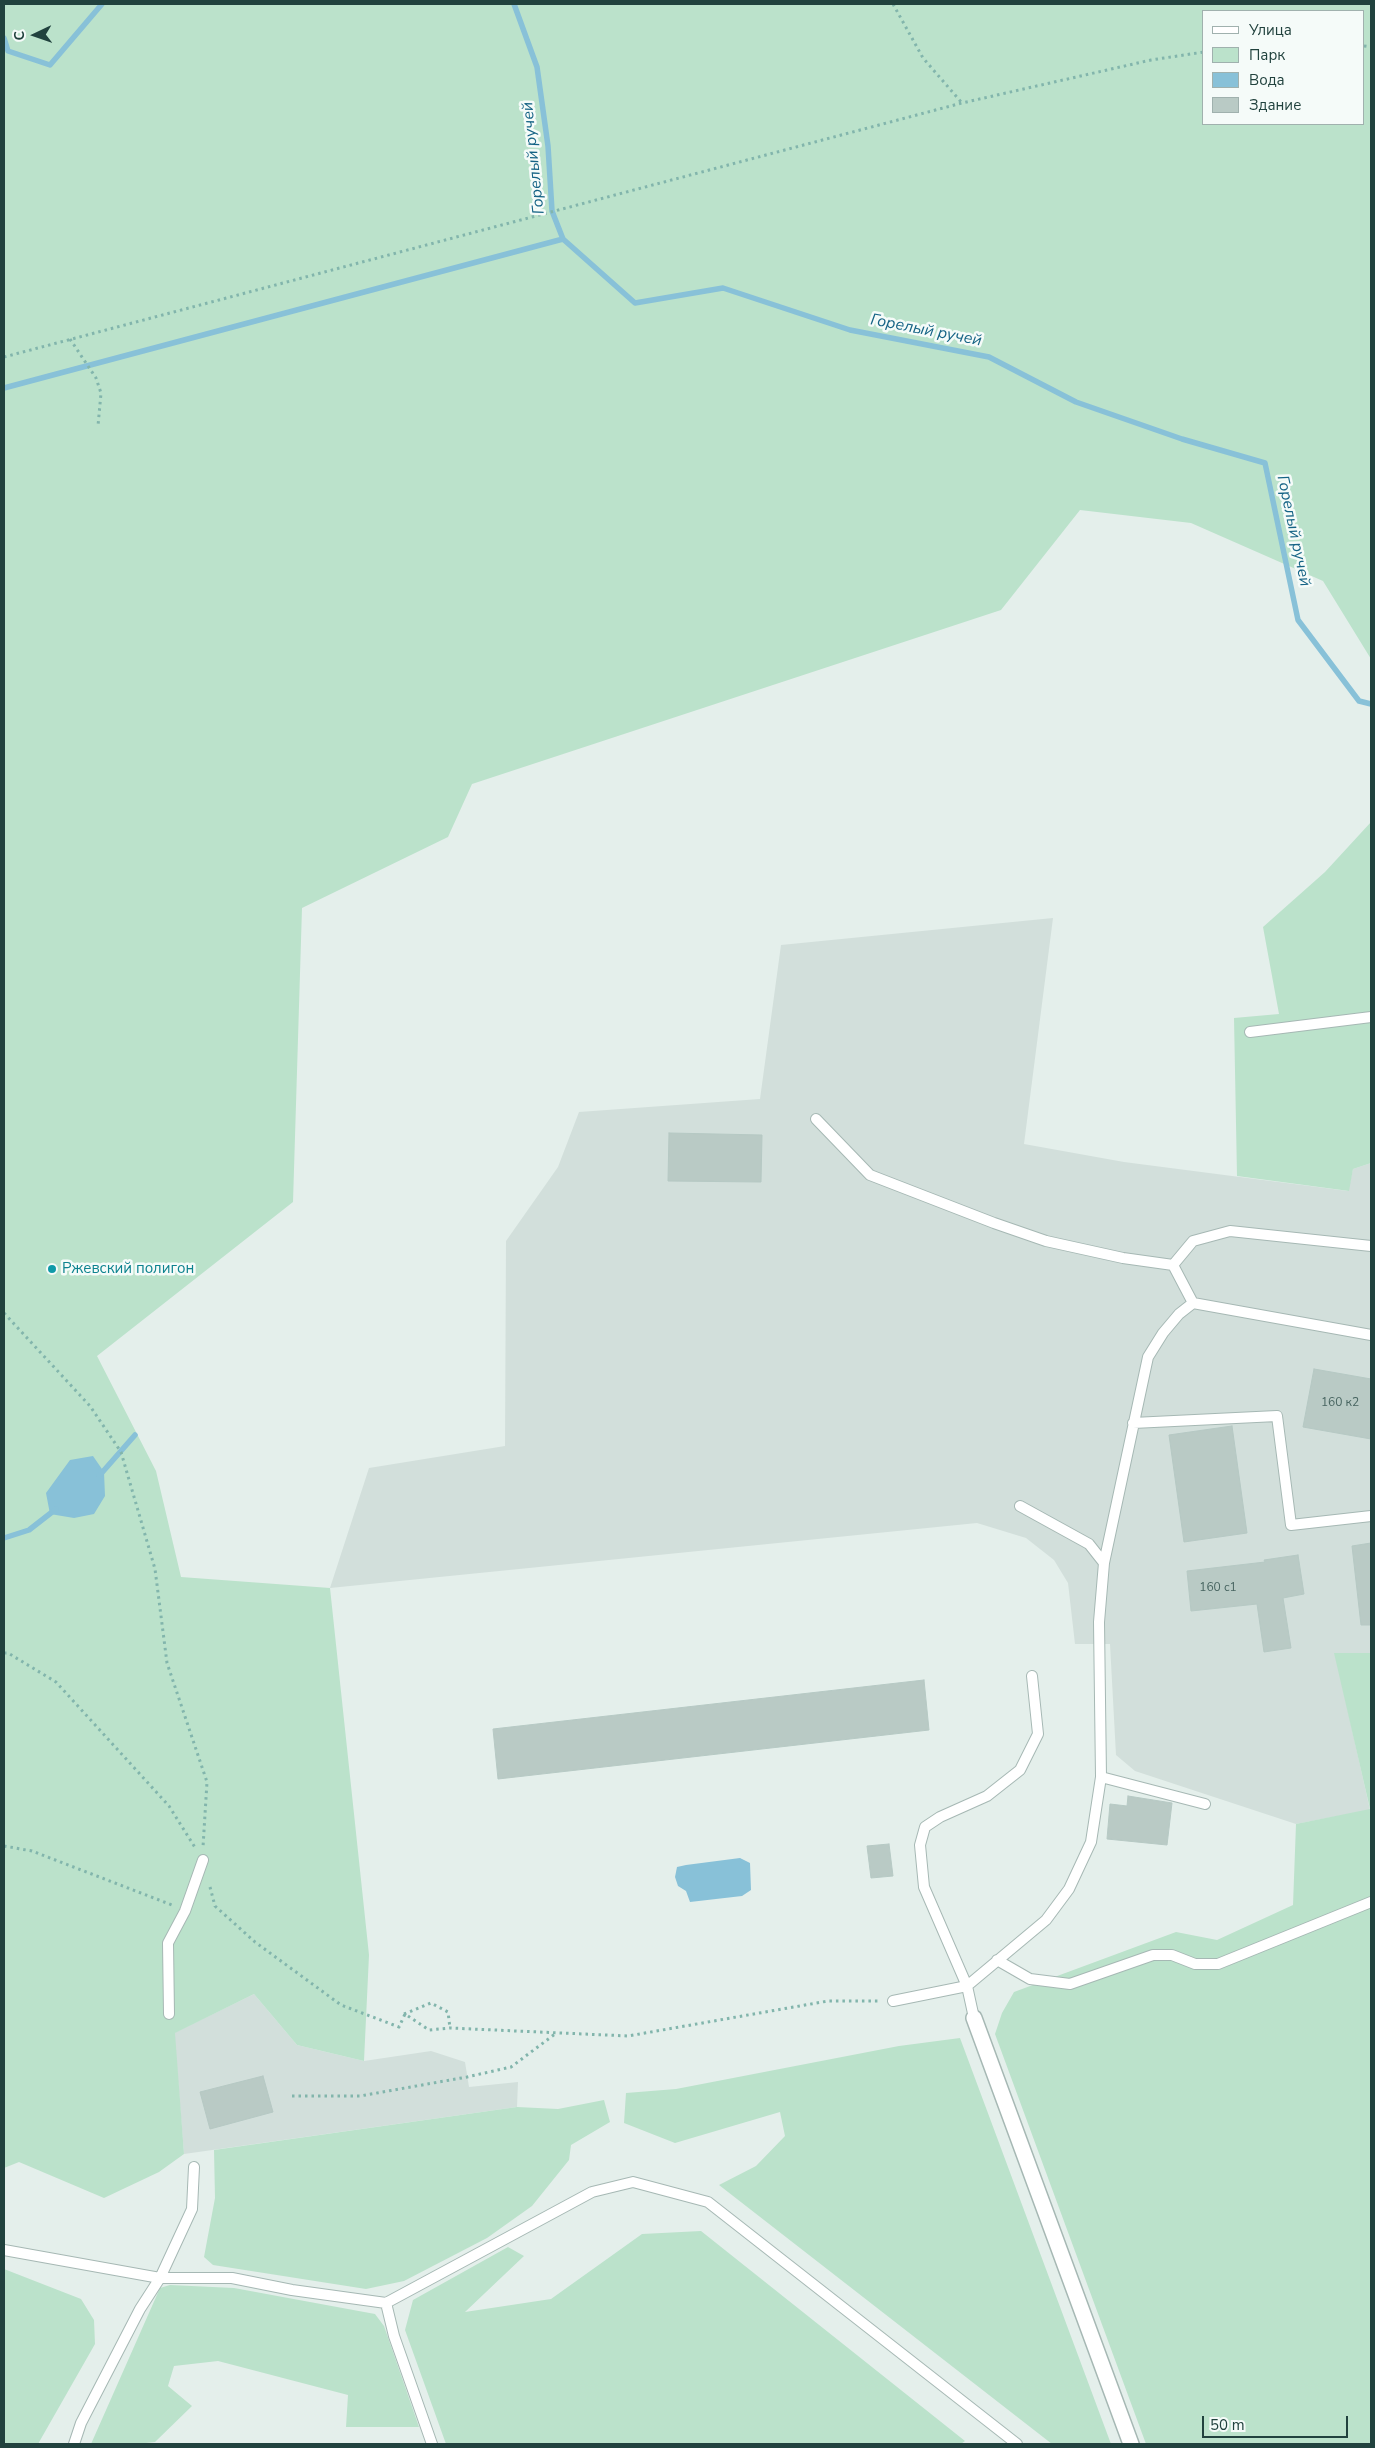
<!DOCTYPE html>
<meta charset="utf-8">
<style>
body{margin:0}
#map{position:relative;width:1375px;height:2448px;overflow:hidden;background:#e4efeb;font-family:"Nunito Sans",sans-serif}
canvas{display:block}
.frame{position:absolute;inset:0;border:5px solid #21423e;pointer-events:none}
.legend{position:absolute;left:1202px;top:10px;width:162px;height:115px;box-sizing:border-box;background:#f5fbf9;border:1px solid #a0b1ae;margin:0;padding:6px 9px;list-style:none;font-size:15px;color:#21423e}
.legend li{display:flex;align-items:center;gap:10px;height:25px}
.legend b{width:25px;border:1px solid #a0b1ae}
.north{position:absolute;left:10px;top:10px;width:50px;height:50px;-webkit-text-stroke:4px #f5fbf9;paint-order:stroke;rotate:267deg;font-size:14px;font-weight:700;line-height:20px;text-align:center;color:#21423e}
.north::after{content:'';display:block;margin:auto;width:18px;height:22px;background:#21423e;clip-path:polygon(50% 0,100% 100%,50% 72%,0 100%)}
.scale{position:absolute;left:1202px;top:2416px;width:146px;height:22px;box-sizing:border-box;border:2px solid #21423e;border-top:0;padding-left:6px;font-size:15px;line-height:18px;white-space:nowrap;color:#21423e;-webkit-text-stroke:4px #f5fbf9;paint-order:stroke}
</style>
<div id="map">
<canvas width="1375" height="2448"></canvas>
<div class="frame"></div>
<ul class="legend">
<li><b style="height:6px;background:#fff"></b>Улица</li>
<li><b style="height:14px;background:#bbe2cb"></b>Парк</li>
<li><b style="height:14px;background:#88c1d8"></b>Вода</li>
<li><b style="height:14px;background:#b9cac5"></b>Здание</li>
</ul>
<div class="north">С</div>
<div class="scale">50 m</div>
</div>
<script>
const context = document.querySelector('canvas').getContext('2d');
context.lineJoin = 'round';
function fillPath(path, color) { context.fillStyle = color; context.fill(path, 'evenodd'); }
const poly = rows => new Path2D(rows.map(r => 'M' + r).join(''));
function strokePath(path, color, width, dash) { context.strokeStyle = color; context.lineWidth = width; context.lineCap = dash ? 'butt' : 'round'; context.setLineDash(dash || []); context.stroke(path); }
function write(font, color, halo, rows, align = 'center') {
  context.font = font + ' "Nunito Sans",sans-serif'; context.lineWidth = 5; context.setLineDash([]); context.textBaseline = 'middle'; context.strokeStyle = halo; context.fillStyle = color; for (const [text, x, y, turn = 0] of rows) {
    context.save(); context.translate(x, y); context.rotate((+turn || 0) * Math.PI / 180); context.textAlign = isNaN(turn) ? turn : align; if (halo) context.strokeText(text, 0, 0); context.fillText(text, 0, 0); context.restore();
  }
}
fillPath(poly([
 [1053,918,1024,1144,1124,1162,1348,1191,1353,1169,1371,1163,1371,1653,1335,1653,1370,1810,1296,1824,1135,1771,1116,1755,1110,1644,1075,1644,1068,1583,1054,1560,1026,1538,977,1523,330,1588,369,1468,505,1446,506,1241,558,1167,579,1112,760,1099,781,945],
 [254,1994,297,2045,364,2061,431,2051,465,2062,469,2087,518,2082,517,2107,184,2154,174,2033]
]), '#d2dfdb');
fillPath(poly([
 [4,4,1371,4,1371,659,1323,581,1191,523,1080,510,1001,610,472,784,448,837,302,908,293,1202,97,1356,156,1471,181,1577,330,1588,369,1955,364,2061,297,2045,254,1994,175,2033,184,2154,159,2172,104,2198,19,2162,4,2168],
 [1204,11,1364,11,1364,124,1204,124],
 [1371,822,1371,1163,1353,1169,1349,1191,1237,1176,1234,1018,1279,1014,1263,927,1325,872],
 [1334,1653,1371,1653,1371,2444,1146,2444,995,2034,1002,2013,1014,1992,1176,1932,1217,1940,1293,1905,1296,1824,1370,1809],
 [960,2038,1111,2444,1052,2444,719,2185,756,2166,785,2136,780,2112,675,2143,624,2123,626,2093,676,2089,899,2046],
 [604,2100,610,2122,571,2145,569,2160,532,2206,487,2238,404,2281,366,2289,213,2265,204,2257,215,2198,214,2150,517,2107,558,2109],
 [701,2231,965,2441,961,2444,446,2444,405,2330,413,2300,508,2247,524,2256,465,2312,551,2299,642,2234],
 [4,2269,81,2299,94,2320,95,2344,38,2444,4,2444],
 [170,2285,234,2288,375,2314,384,2326,419,2427,346,2427,348,2395,218,2361,174,2366,168,2386,192,2406,155,2442,137,2444,91,2444,160,2288]
]), '#bbe2cb');
fillPath(poly([
 [93,1456,104,1472,105,1496,94,1514,74,1518,50,1514,46,1493,70,1460],
 [740,1858,750,1863,751,1890,742,1896,690,1902,686,1891,678,1886,675,1877,677,1867,686,1865]
]), '#88c1d8');
strokePath(poly([
 [514,4,537,67,548,146,552,211,563,239,635,303,723,288,850,330,989,357,1076,402,1182,439,1265,463,1298,620,1359,701,1371,704],
 [4,38,8,51,50,65,102,4],
 [4,388,563,239],
 [99,1476,135,1435],
 [4,1538,29,1530,56,1509]
]), '#88c1d8', 5.5);
const building = poly([
 [669,1133,762,1135,761,1182,668,1181,669,1133],
 [1314,1369,1371,1379,1371,1439,1303,1427,1314,1369],
 [1232,1426,1247,1533,1184,1542,1169,1435,1232,1426],
 [1371,1543,1371,1625,1361,1625,1352,1546,1371,1543],
 [1298,1555,1304,1594,1283,1598,1291,1648,1264,1652,1257,1604,1191,1611,1187,1571,1265,1562,1264,1560,1298,1555],
 [924,1680,929,1730,498,1779,493,1729,924,1680],
 [1128,1796,1172,1803,1167,1845,1107,1839,1110,1804,1127,1806,1128,1796],
 [889,1844,893,1876,871,1878,867,1846,889,1844],
 [263,2076,273,2112,210,2129,200,2092,263,2076]
]);
fillPath(building, '#b9cac5');
strokePath(building, '#b6c9c4', 1);
const lane = poly([
 [1250,1032,1371,1017],
 [816,1119,870,1175,994,1223,1046,1241,1123,1258,1173,1265,1193,1303],
 [1173,1265,1193,1241,1230,1231,1371,1246],
 [1133,1423,1277,1416,1291,1525,1371,1516],
 [1020,1506,1089,1544,1104,1563],
 [1101,1777,1205,1804],
 [997,1960,1030,1979,1070,1984,1153,1955,1172,1955,1195,1964,1218,1964,1371,1902],
 [893,2001,967,1986,1046,1920,1069,1889,1091,1842,1101,1777,1099,1622,1104,1563,1148,1357,1163,1333,1179,1314,1193,1303,1371,1335],
 [169,2014,168,1943,185,1911,203,1860],
 [974,2018,967,1986,924,1887,920,1845,925,1827,940,1817,987,1796,1020,1770,1038,1734,1032,1676],
 [4,2250,160,2278,232,2278,292,2290,386,2303,592,2192,633,2182,708,2202,1017,2444],
 [386,2303,394,2336,432,2444],
 [74,2444,81,2423,140,2309,160,2278,192,2209,194,2167]
]);
const street = poly([
 [974,2018,1131,2444]
]);
strokePath(lane, '#a6b8b4', 12);
strokePath(street, '#a6b8b4', 18);
strokePath(poly([
 [893,4,923,58,962,103],
 [1364,46,1371,47],
 [70,339,96,378,101,393,98,426],
 [4,357,962,103,1151,60,1204,52],
 [4,1313,90,1406,121,1452,155,1569,167,1663,207,1782,203,1847],
 [4,1653,8,1653,56,1682,169,1806,196,1849],
 [4,1846,32,1851,172,1905],
 [210,1887,215,1906,255,1942,341,2005,399,2027,405,2014,429,2030,450,2028,628,2036,828,2001,879,2001],
 [404,2014,431,2003,448,2012,450,2028],
 [292,2096,360,2096,467,2077,511,2067,555,2034]
]), '#82b5ac', 3, [2.5, 4]);
strokePath(lane, '#fff', 10);
strokePath(street, '#fff', 15);
for (const [x, y, r, color] of [
 [52,1269,5,"#0f9aa8"]
]) { const dot = new Path2D(); dot.arc(x, y, r, 0, 2 * Math.PI); context.fillStyle = color; context.fill(dot); strokePath(dot, '#f5fbf9', 2); }
write('12px', '#476460', null, [
 ["160 к2",1340,1403],
 ["160 с1",1218,1588]
]);
write('15px', '#0d838f', '#f5fbf9', [
 ["Ржевский полигон",62,1269]
], 'left');
write('italic 16px', '#156385', '#f5fbf9', [
 ["Горелый ручей",534,158,-96],
 ["Горелый ручей",926,331,11],
 ["Горелый ручей",1293,531,78]
]);
</script>
